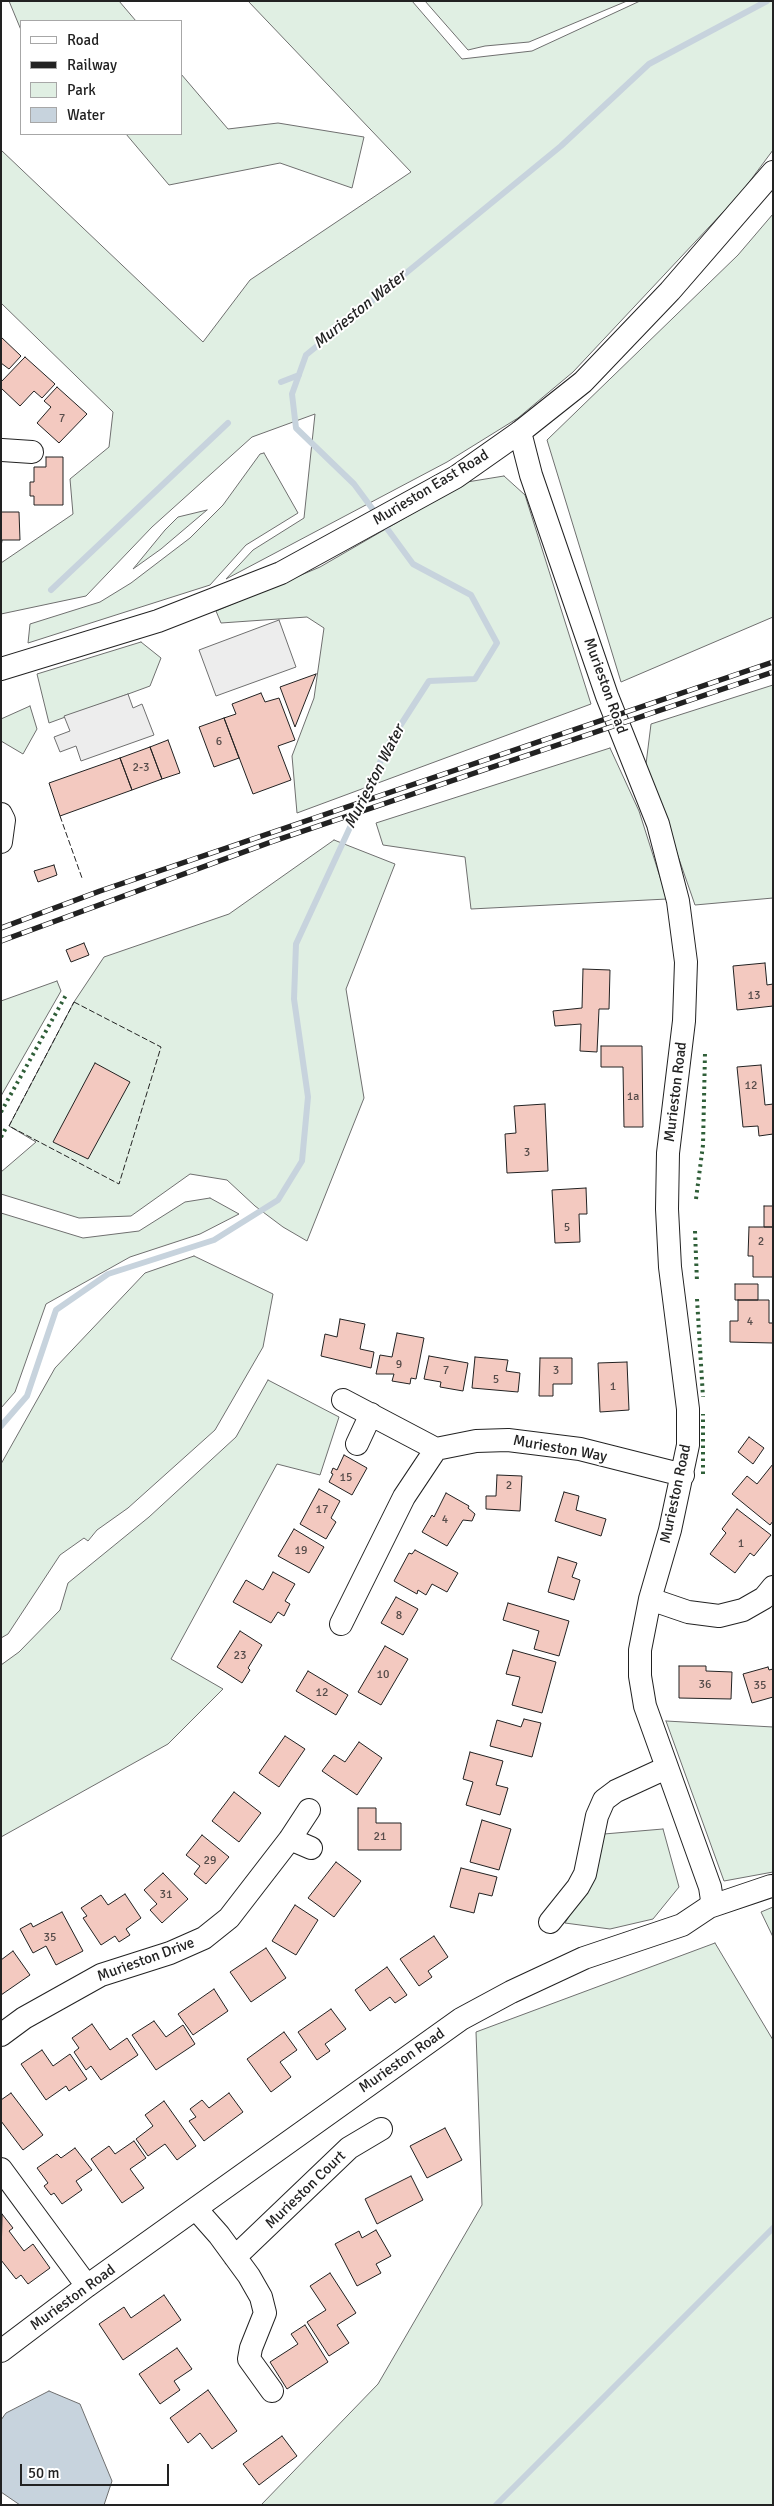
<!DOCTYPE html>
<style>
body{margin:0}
#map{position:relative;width:774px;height:2506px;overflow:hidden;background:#fff;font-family:Signika,sans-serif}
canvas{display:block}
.frame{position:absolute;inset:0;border:2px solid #222;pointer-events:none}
.legend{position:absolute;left:20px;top:20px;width:162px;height:115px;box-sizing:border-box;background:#fff;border:1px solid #a7a7a7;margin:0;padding:6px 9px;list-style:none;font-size:15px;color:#222}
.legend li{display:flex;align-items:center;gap:10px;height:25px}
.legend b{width:25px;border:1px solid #a7a7a7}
.scale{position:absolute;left:20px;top:2464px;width:149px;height:22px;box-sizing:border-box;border:2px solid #222;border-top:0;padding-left:6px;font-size:15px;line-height:18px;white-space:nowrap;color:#222;-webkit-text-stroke:4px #fff;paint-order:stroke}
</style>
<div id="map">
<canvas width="774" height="2506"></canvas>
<div class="frame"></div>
<ul class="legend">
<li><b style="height:6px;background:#fff"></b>Road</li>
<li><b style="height:6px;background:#222"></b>Railway</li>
<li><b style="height:14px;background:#e0efe3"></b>Park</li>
<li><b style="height:14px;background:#c7d3dd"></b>Water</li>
</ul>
<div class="scale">50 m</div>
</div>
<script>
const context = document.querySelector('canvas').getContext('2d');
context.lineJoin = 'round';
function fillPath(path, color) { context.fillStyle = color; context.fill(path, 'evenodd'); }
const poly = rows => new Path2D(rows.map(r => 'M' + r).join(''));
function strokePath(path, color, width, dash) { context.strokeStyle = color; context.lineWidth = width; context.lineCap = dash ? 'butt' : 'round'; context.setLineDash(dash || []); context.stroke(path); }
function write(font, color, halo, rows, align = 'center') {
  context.font = font + ' Signika,sans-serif'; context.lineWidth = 4; context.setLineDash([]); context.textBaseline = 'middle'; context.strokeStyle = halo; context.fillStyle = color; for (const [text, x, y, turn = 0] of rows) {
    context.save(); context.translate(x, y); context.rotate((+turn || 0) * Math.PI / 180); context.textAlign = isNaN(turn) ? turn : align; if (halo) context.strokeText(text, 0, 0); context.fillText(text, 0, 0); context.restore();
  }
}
const green = poly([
 [9,1,119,1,136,21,21,21,21,30,9,1],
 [248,1,412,1,462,59,532,51,640,1,773,1,773,150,741,193,573,372,518,418,447,462,226,579,253,550,304,518,315,414,252,437,152,527,86,596,1,614,1,563,73,514,70,479,109,447,113,412,1,303,1,150,203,342,250,280,411,172,248,1],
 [425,1,627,1,529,42,485,46,468,50,425,1],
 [181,74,228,129,278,123,364,137,352,188,280,163,169,185,126,134,181,134,181,74],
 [773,214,773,617,621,682,547,440,738,255,773,214],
 [264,453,298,513,246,545,210,585,28,643,30,624,100,602,131,583,190,538,223,505,260,454,264,453],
 [504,476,525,495,591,704,297,813,292,756,314,698,324,628,307,617,221,623,216,611,320,567,467,482,504,476],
 [207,510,161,549,133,569,165,530,178,517,207,510],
 [141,642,161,658,150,686,49,723,37,674,141,642],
 [773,685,773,898,695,905,646,764,651,724,773,685],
 [30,706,37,729,23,754,1,741,1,719,30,706],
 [610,748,639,811,667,899,471,909,465,857,383,845,376,823,610,748],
 [334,840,395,864,346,989,364,1098,307,1241,283,1227,255,1206,227,1180,190,1174,131,1216,79,1218,1,1194,1,1172,36,1142,9,1126,74,1002,104,957,229,914,334,840],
 [57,981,61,991,1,1096,1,1001,57,981],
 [210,1198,239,1214,200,1234,130,1257,46,1304,15,1392,1,1408,1,1213,83,1238,139,1231,185,1202,210,1198],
 [194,1256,273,1294,263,1347,215,1430,128,1508,97,1530,88,1541,84,1538,60,1555,8,1634,1,1638,1,1464,55,1368,145,1273,194,1256],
 [268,1380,339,1417,320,1475,277,1464,171,1659,223,1689,168,1744,1,1837,1,1665,19,1652,60,1610,68,1583,149,1517,236,1437,268,1380],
 [666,1721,773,1727,773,1872,724,1881,666,1721],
 [663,1829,679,1887,653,1919,610,1929,565,1923,594,1875,604,1834,663,1829],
 [773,1907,773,1937,761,1912,773,1907],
 [715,1943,773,2040,773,2505,261,2505,378,2384,482,2205,476,2032,715,1943]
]);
fillPath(green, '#e0efe3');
strokePath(green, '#6f6f6f', 1);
const parking = poly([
 [279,620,296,667,216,696,199,650,279,620],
 [128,694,133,708,142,704,154,735,81,761,76,746,60,752,54,737,70,731,64,716,128,694]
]);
fillPath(parking, '#ededed');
strokePath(parking, '#6f6f6f', 1);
const water = poly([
 [49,2391,80,2404,112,2481,104,2505,20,2505,1,2492,1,2420,6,2413,49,2391]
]);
fillPath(water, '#c7d3dd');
strokePath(water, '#6f6f6f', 1);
strokePath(poly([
 [281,382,299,375],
 [377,515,354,484,296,428,292,394,306,355,561,146,649,64,767,1],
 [51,590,228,423],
 [1,1426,27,1396,56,1310,108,1274,214,1240,278,1200,302,1161,308,1097,294,999,296,944,389,743,429,681,475,679,497,643,471,595,413,564,383,523],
 [496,2505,773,2228]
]), '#c7d3dd', 6);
const building = poly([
 [1,337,21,356,9,369,1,363,1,337],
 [25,357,55,384,42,398,34,391,20,406,1,388,1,382,25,357],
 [57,387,87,414,59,443,37,423,51,407,44,401,57,387],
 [46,457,63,457,63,505,34,505,34,496,30,496,30,482,34,482,34,467,46,467,46,457],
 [1,512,19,512,20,540,2,540,1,547,1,512],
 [316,674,295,727,280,687,316,674],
 [261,693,265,702,279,698,295,740,278,746,291,780,253,794,224,718,236,714,232,704,261,693],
 [224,718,239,758,214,767,199,727,224,718],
 [168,740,180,773,162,779,150,747,168,740],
 [150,747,162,779,132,790,120,758,150,747],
 [120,758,132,790,60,816,49,783,120,758],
 [54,865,57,875,38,882,34,871,54,865],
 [84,943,89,955,71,962,66,950,84,943],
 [765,963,767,985,773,984,773,1006,737,1010,733,966,765,963],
 [583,969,610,970,609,1009,599,1009,597,1052,580,1051,581,1024,555,1026,553,1011,582,1008,583,969],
 [601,1046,642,1046,643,1127,624,1127,623,1067,601,1067,601,1046],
 [95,1063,130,1082,88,1159,53,1142,95,1063],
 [761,1065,765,1105,773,1104,773,1134,759,1136,758,1126,743,1127,737,1067,761,1065],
 [545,1104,548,1171,507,1173,505,1134,516,1133,514,1106,545,1104],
 [586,1188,587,1214,579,1214,580,1242,555,1243,552,1190,586,1188],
 [764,1206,773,1206,773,1227,764,1227,764,1206],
 [749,1227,773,1227,773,1277,753,1277,753,1256,748,1256,749,1227],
 [735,1284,758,1284,758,1300,735,1300,735,1284],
 [738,1300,769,1300,769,1323,773,1323,773,1343,730,1342,730,1321,738,1321,738,1300],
 [340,1319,365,1324,360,1349,374,1352,371,1368,321,1356,325,1334,337,1337,340,1319],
 [397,1333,424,1338,416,1379,411,1378,410,1384,392,1381,394,1374,376,1374,380,1355,392,1357,397,1333],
 [429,1356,468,1363,463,1391,440,1387,441,1382,424,1379,429,1356],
 [475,1357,508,1360,506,1371,520,1373,518,1392,472,1388,475,1357],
 [540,1358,572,1358,572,1384,553,1384,553,1396,539,1396,540,1358],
 [627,1362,629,1410,600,1412,598,1363,627,1362],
 [749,1437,764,1448,753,1464,738,1452,749,1437],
 [344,1455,367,1468,352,1495,329,1482,333,1474,331,1473,333,1468,337,1470,344,1455],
 [773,1464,773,1521,770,1525,732,1494,747,1476,757,1484,773,1464],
 [497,1475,522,1476,520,1511,486,1509,486,1496,496,1496,497,1475],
 [319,1489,340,1501,331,1518,336,1522,326,1539,300,1524,319,1489],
 [564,1492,579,1496,576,1510,606,1519,601,1536,555,1521,564,1492],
 [446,1493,469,1506,468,1508,475,1514,472,1521,463,1520,447,1546,422,1532,432,1515,434,1517,446,1493],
 [737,1509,771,1535,754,1556,750,1553,735,1573,710,1554,726,1533,722,1529,737,1509],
 [294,1529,324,1547,309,1573,278,1556,294,1529],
 [415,1550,458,1573,447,1592,432,1584,426,1595,418,1590,417,1594,394,1581,409,1553,412,1554,415,1550],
 [558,1557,577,1563,572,1577,580,1580,574,1600,548,1592,558,1557],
 [273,1572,295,1584,285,1601,290,1604,284,1616,278,1612,271,1623,233,1602,246,1580,263,1590,273,1572],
 [396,1597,418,1609,403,1635,381,1623,396,1597],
 [508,1603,569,1621,559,1656,534,1649,539,1631,503,1620,508,1603],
 [240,1631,262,1645,248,1668,250,1670,242,1683,217,1667,240,1631],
 [385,1646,408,1659,381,1705,358,1692,385,1646],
 [513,1650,556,1662,542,1713,512,1705,520,1677,506,1674,513,1650],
 [679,1666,706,1666,706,1671,732,1672,731,1699,679,1698,679,1666],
 [768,1667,769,1670,773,1669,773,1697,752,1703,743,1674,768,1667],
 [308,1671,348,1695,336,1715,296,1691,308,1671],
 [524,1719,541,1723,532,1757,490,1746,497,1720,521,1727,524,1719],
 [285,1736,305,1749,279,1787,259,1773,285,1736],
 [359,1742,382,1758,357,1795,322,1771,334,1755,345,1762,359,1742],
 [470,1752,503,1761,496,1785,508,1788,500,1815,466,1805,473,1782,463,1779,470,1752],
 [234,1792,261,1813,239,1842,212,1821,234,1792],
 [358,1808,376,1808,376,1823,401,1823,401,1850,358,1850,358,1808],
 [482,1820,511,1829,499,1870,470,1862,482,1820],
 [202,1835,229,1857,206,1884,194,1874,200,1866,186,1855,202,1835],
 [336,1862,361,1881,334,1917,308,1898,336,1862],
 [461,1868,497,1877,492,1896,479,1893,474,1913,450,1907,461,1868],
 [163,1873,188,1899,162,1923,150,1910,157,1904,144,1890,163,1873],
 [125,1894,141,1918,126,1929,130,1935,119,1942,115,1936,101,1945,83,1918,87,1916,81,1908,101,1895,108,1905,125,1894],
 [295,1905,318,1920,296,1955,272,1941,295,1905],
 [62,1912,83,1951,56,1965,46,1946,33,1953,20,1929,31,1923,33,1927,62,1912],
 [434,1936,448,1957,428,1971,432,1977,419,1986,400,1959,434,1936],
 [266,1948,286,1978,251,2002,230,1972,266,1948],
 [13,1951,30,1975,1,1995,1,1960,13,1951],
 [387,1967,407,1995,395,2003,390,1997,370,2011,355,1990,387,1967],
 [214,1989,228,2011,193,2035,178,2014,214,1989],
 [331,2009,346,2029,325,2044,330,2051,317,2060,298,2032,331,2009],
 [154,2021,166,2037,183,2025,195,2044,156,2070,132,2035,154,2021],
 [92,2024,110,2050,127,2038,138,2055,101,2080,91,2066,86,2070,74,2052,79,2048,72,2038,92,2024],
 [284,2032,297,2050,280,2062,291,2077,271,2092,247,2059,284,2032],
 [42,2050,53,2066,70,2054,87,2079,69,2091,66,2086,46,2100,21,2064,42,2050],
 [11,2093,43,2135,23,2150,1,2121,1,2100,11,2093],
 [229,2093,243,2112,204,2141,189,2121,196,2117,190,2109,202,2100,209,2108,229,2093],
 [164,2101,196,2146,177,2160,165,2144,148,2156,136,2139,153,2126,145,2115,164,2101],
 [445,2128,462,2160,427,2178,410,2146,445,2128],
 [134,2141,146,2158,130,2169,144,2188,122,2203,91,2159,109,2146,115,2154,134,2141],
 [75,2148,92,2170,76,2181,82,2190,62,2204,54,2193,51,2195,44,2186,48,2183,37,2168,57,2154,61,2158,75,2148],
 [411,2176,423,2200,377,2224,365,2199,411,2176],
 [2,2214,13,2228,9,2231,24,2251,33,2244,50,2268,28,2284,21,2275,16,2279,1,2260,2,2214],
 [376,2230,391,2256,376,2264,381,2273,357,2286,335,2244,359,2231,362,2238,376,2230],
 [330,2273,356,2313,337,2325,349,2343,329,2356,307,2322,326,2310,310,2286,330,2273],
 [164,2295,181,2320,123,2360,99,2324,124,2307,131,2318,164,2295],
 [305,2325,328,2362,287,2389,270,2362,298,2344,291,2334,305,2325],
 [177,2348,192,2369,174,2381,180,2390,160,2404,139,2374,177,2348],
 [208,2390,237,2431,212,2449,200,2433,188,2443,170,2418,208,2390],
 [282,2436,297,2456,259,2485,243,2464,282,2436]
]);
fillPath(building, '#f3c9c0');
strokePath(building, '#222', 1);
const minor = poly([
 [2,450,32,452],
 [1,669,158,621,281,573,456,477,520,432,583,382,670,291,773,172],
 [1,814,4,820,1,842],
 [343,1400,436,1449],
 [357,1444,371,1414],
 [650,1599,688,1612,719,1616,743,1610,764,1598,773,1587],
 [341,1624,404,1497,436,1449,476,1441,508,1440,580,1449,683,1475],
 [290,1839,311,1848],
 [709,1907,771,1886],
 [550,1922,578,1887,585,1874,597,1816,604,1800,616,1791,666,1768],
 [1,2035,24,2018,101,1975,170,1953,204,1938,229,1918,290,1839,309,1810],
 [1,2169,87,2286],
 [196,2209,219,2235,249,2276,261,2297,265,2313,251,2348,249,2359,272,2391],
 [235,2257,349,2148,381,2129],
 [1,2351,87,2286,461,2019,511,1992,584,1958,682,1925,709,1907,712,1900,710,1887,645,1706,640,1676,640,1650,650,1599,670,1530,688,1445,688,1409,670,1267,667,1209,668,1153,684,1021,686,962,678,901,658,824,607,696,531,475,520,432]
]);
strokePath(minor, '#222', 24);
strokePath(minor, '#fff', 22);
const rail = poly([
 [1,928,100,891,773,662],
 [1,941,271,842,773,672]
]);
strokePath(rail, '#222', 5.5);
strokePath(rail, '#fff', 4, [11]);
strokePath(poly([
 [1,1112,66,995],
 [1,1137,6,1128],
 [696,1199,703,1145,705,1053],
 [695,1231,697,1282],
 [697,1299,703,1397],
 [703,1474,703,1414]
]), '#2f5e38', 4, [2.5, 4]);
strokePath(poly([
 [60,816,82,878],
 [74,1002,161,1047,119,1184,9,1126,74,1002]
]), '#222', 1, [6, 2.5]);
write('12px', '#564c4a', null, [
 ["7",62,419],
 ["6",219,742],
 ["2-3",141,768],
 ["13",754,996],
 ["12",751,1086],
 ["1a",633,1097],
 ["3",527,1153],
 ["5",567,1228],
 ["2",761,1242],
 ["4",750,1322],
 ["9",399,1365],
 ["7",446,1371],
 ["3",556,1371],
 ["5",496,1380],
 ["1",613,1387],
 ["15",346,1478],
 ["2",509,1486],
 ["17",322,1510],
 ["4",445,1520],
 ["1",741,1544],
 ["19",301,1551],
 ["8",399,1616],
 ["23",240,1656],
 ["10",383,1675],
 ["36",705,1685],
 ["35",760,1686],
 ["12",322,1693],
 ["21",380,1837],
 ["29",210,1861],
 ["31",166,1895],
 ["35",50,1938]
]);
write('15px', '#222', '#fff', [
 ["Murieston East Road",431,488,-31],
 ["Murieston Road",605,686,70],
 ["Murieston Road",676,1092,-83],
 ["Murieston Way",560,1449,10],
 ["Murieston Road",676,1494,-78],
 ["Murieston Drive",146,1960,-20],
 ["Murieston Road",402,2061,-35],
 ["Murieston Court",306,2190,-44],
 ["Murieston Road",73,2298,-36]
]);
write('italic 16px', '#222', '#fff', [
 ["Murieston Water",360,310,-39],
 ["Murieston Water",375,777,-63]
]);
</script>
